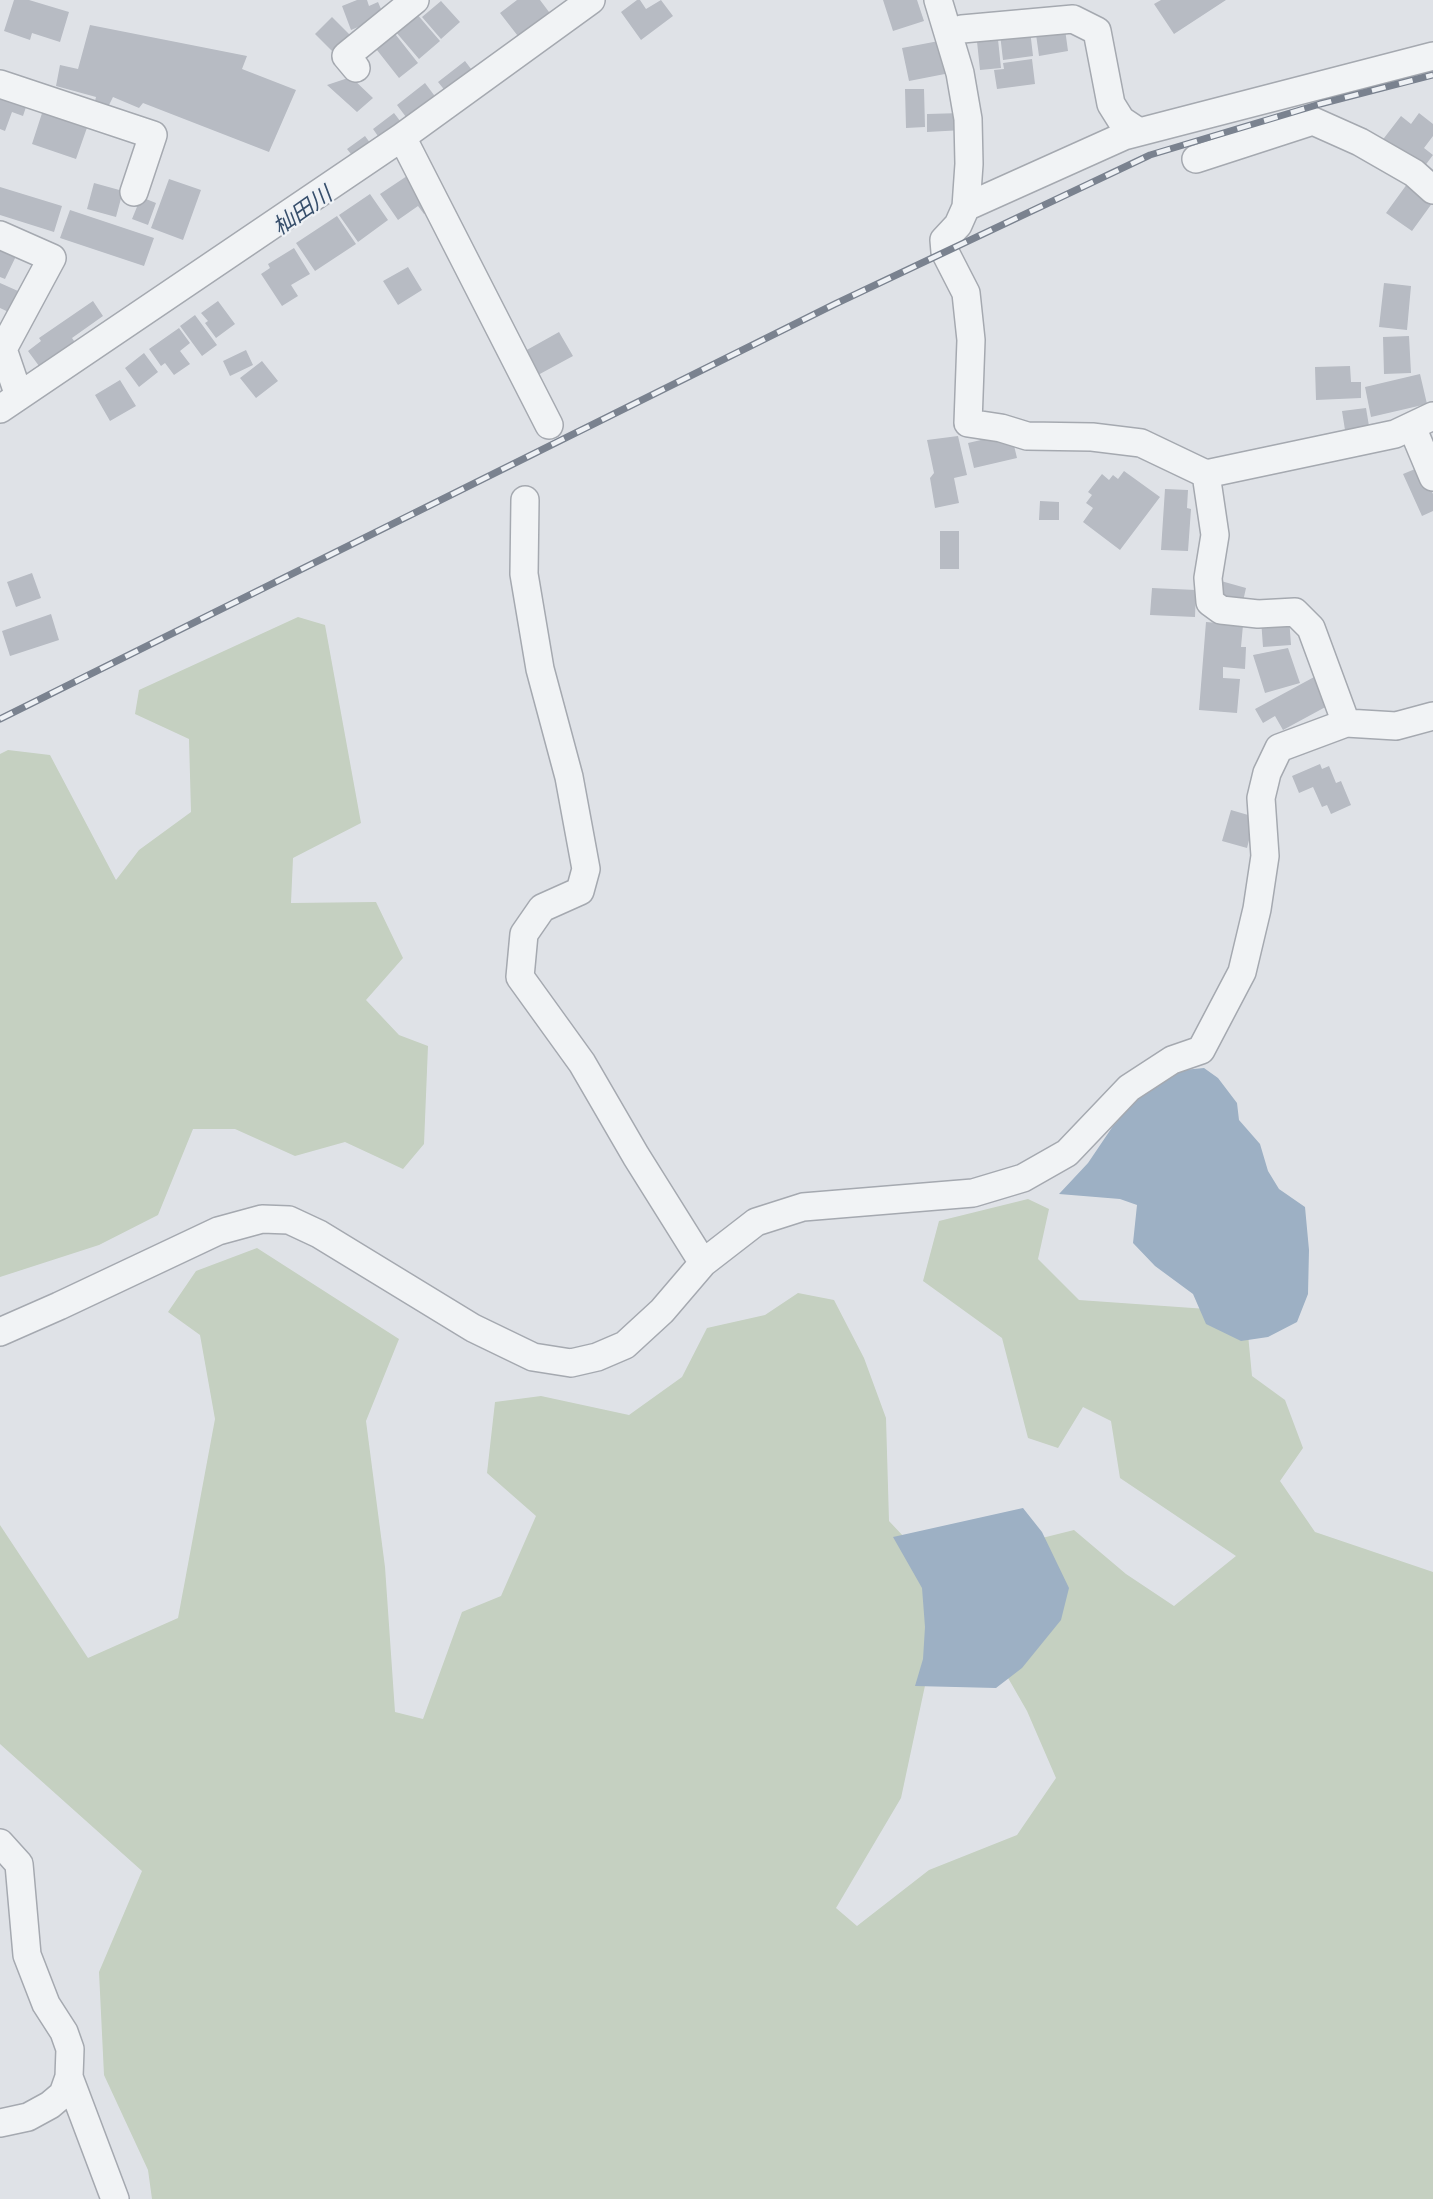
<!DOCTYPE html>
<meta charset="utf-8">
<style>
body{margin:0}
canvas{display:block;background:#dfe2e7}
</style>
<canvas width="1433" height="2199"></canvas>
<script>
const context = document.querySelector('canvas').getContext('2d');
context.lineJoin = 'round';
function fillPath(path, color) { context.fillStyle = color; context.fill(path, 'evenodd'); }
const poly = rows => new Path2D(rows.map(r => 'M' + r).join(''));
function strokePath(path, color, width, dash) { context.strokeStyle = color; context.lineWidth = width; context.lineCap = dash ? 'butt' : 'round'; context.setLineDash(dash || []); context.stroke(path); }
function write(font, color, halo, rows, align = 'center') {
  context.font = font + ' "Space Grotesk","Noto Sans JP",sans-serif'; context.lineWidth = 4.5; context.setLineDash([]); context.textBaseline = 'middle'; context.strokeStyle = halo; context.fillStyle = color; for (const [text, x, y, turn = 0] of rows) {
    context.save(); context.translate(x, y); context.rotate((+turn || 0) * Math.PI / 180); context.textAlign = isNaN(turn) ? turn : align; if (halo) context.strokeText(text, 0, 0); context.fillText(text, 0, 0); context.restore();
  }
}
fillPath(poly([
 [298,617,325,625,361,823,293,858,291,903,376,902,403,958,366,1000,399,1035,428,1046,424,1144,403,1169,345,1142,295,1156,235,1129,193,1129,158,1215,99,1245,0,1277,0,754,8,750,50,755,116,880,139,850,191,812,189,739,135,714,139,690],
 [1028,1199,1049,1209,1038,1259,1079,1300,1207,1309,1247,1324,1252,1376,1285,1400,1303,1448,1280,1481,1315,1532,1433,1572,1433,2199,152,2199,148,2170,104,2075,99,1972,142,1871,0,1744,0,1525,88,1658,178,1618,215,1419,200,1335,168,1312,196,1271,257,1248,399,1339,366,1421,385,1567,395,1712,423,1719,462,1612,501,1596,536,1516,487,1473,495,1402,541,1396,629,1415,682,1377,707,1328,765,1315,798,1293,834,1300,864,1358,886,1418,889,1521,921,1555,942,1606,901,1798,836,1908,857,1926,929,1870,1017,1835,1056,1778,1027,1711,1000,1664,1006,1547,1074,1530,1126,1574,1174,1606,1236,1556,1120,1478,1111,1421,1083,1407,1058,1448,1028,1438,1002,1338,923,1281,939,1221]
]), '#c5d0c1');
fillPath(poly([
 [1204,1068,1218,1078,1237,1103,1239,1120,1260,1144,1268,1171,1279,1189,1305,1207,1309,1250,1308,1294,1297,1322,1268,1337,1241,1341,1206,1324,1193,1294,1155,1266,1133,1243,1137,1205,1120,1199,1059,1194,1088,1163,1113,1126,1143,1093,1183,1070],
 [1023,1508,1042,1532,1069,1588,1061,1620,1022,1668,996,1688,915,1686,923,1659,925,1627,922,1588,893,1537]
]), '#9db0c4');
fillPath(poly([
 [14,0,29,0,69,12,60,42,32,33,30,40,4,31],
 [357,0,367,0,369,6,378,2,384,16,351,30,342,6],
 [517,0,540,0,552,16,521,40,500,13],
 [637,0,640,0,646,9,661,0,673,16,641,40,621,12],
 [883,0,917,0,924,21,893,31],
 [1161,0,1226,0,1174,34,1154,4],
 [441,1,460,22,441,39,422,17],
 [416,13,440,41,419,59,395,31],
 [332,17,350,35,333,52,315,34],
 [1064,22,1068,51,1039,56,1035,27],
 [90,25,247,56,242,69,296,90,269,152,143,103,139,108,113,97,107,109,94,105,96,97,56,86,60,65,78,69],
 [392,30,418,63,399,78,373,45],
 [997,30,1001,68,980,70,976,32],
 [1030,30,1033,56,1003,60,1000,34],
 [944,40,950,73,909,81,902,48],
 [1032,59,1035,84,997,89,994,70,1004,69,1003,63],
 [465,61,478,78,451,98,438,82],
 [351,77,373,98,357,112,327,85],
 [425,83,440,103,412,125,397,105],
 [905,89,924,89,925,127,906,128],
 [0,91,28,101,23,116,12,112,5,131,0,129],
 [44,107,89,122,76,159,32,144],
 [394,113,407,130,385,146,373,129],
 [962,113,963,130,927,132,927,114],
 [1419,113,1433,124,1433,136,1424,148,1433,155,1421,171,1381,142,1401,116,1411,124],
 [365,136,376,151,358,163,347,149],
 [413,172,436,206,424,214,418,206,398,220,380,194],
 [169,179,201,190,183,240,151,228],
 [1410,180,1433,202,1412,231,1386,213],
 [94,183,123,191,116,217,87,209],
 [0,187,62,206,54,232,0,215],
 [370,194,388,220,358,242,339,215],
 [141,197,156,203,148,225,132,219],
 [70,210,154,238,144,266,60,238],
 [337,216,356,244,315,271,296,243],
 [0,244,18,252,5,279,0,277],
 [294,248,310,274,291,285,298,296,282,306,261,274,270,268,268,264],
 [408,267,422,290,398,305,383,281],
 [0,283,27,295,17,316,0,308],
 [1384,283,1411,286,1407,330,1379,327],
 [93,301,103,316,72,338,79,348,57,364,53,357,39,366,28,351,41,341,39,338],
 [218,301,235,324,216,338,205,323,208,321,201,313],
 [195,315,217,345,202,356,180,326],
 [179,328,190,343,180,351,190,364,174,375,165,363,161,366,149,349],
 [559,332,573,356,538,375,525,351],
 [1409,336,1411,373,1384,374,1383,337],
 [246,350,253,365,230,376,223,361],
 [144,353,158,372,139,387,125,368],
 [262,361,278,381,256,398,240,378],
 [1350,366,1351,382,1361,382,1361,398,1316,400,1315,367],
 [1420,374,1427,404,1371,417,1365,387],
 [120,380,136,406,110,421,95,395],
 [1366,408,1369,426,1345,430,1342,411],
 [1011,433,1017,458,974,468,968,443],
 [958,436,967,475,954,478,959,503,935,508,930,478,934,473,927,440],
 [1420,467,1433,494,1433,511,1422,516,1403,474],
 [1124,471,1160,497,1120,550,1083,522,1093,508,1086,503,1092,495,1088,492,1102,474,1109,480,1113,475,1118,479],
 [1165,489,1188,490,1187,508,1191,509,1188,551,1161,550],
 [1040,501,1059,502,1059,520,1039,520],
 [940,531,959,531,959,569,940,569],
 [32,573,41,598,16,607,7,582],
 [1221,581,1246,588,1242,606,1221,601],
 [1152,588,1196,590,1195,617,1150,615],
 [51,614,59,640,10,656,2,631],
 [1289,617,1291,645,1263,647,1261,619],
 [1206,622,1243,625,1241,647,1246,647,1245,669,1223,667,1223,678,1240,679,1237,713,1199,710],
 [1288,648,1300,683,1265,693,1253,655],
 [1316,676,1331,704,1283,730,1275,716,1263,723,1255,709],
 [1320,764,1322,769,1329,766,1336,783,1341,781,1351,805,1331,814,1327,805,1322,807,1313,787,1299,793,1292,776],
 [1231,810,1255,817,1247,848,1222,841]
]), '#b7bbc3');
const minor = poly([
 [938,0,960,73,968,119,969,164,966,207],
 [962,29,1073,19,1097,31,1111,104,1121,120,1139,132],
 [1433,56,1124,136,966,207,958,225,944,240,945,252,966,293,971,340,968,423,1001,428,1027,436,1092,437,1141,443,1206,474,1395,434,1433,416],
 [356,68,346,56,415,0],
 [0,84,153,135,134,192],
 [402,137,549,425],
 [1196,159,1313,121,1360,142,1414,173,1433,190],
 [0,235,52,258,3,349],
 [0,348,3,349,19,396],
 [0,409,402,137,591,0],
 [1412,427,1433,477],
 [1206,474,1215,535,1208,578,1210,602,1221,610,1258,614,1295,612,1311,628,1346,723],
 [525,500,524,574,540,669,569,777,586,869,580,891,542,908,524,934,520,977,582,1063,636,1156,703,1263],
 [0,1332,59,1306,218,1231,262,1219,289,1220,319,1234,473,1328,533,1357,571,1363,597,1357,625,1345,662,1311,703,1263,756,1222,803,1207,973,1193,1023,1178,1067,1153,1129,1088,1172,1060,1201,1050,1242,972,1257,909,1265,856,1261,798,1267,773,1279,748,1346,723,1396,726,1433,716],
 [0,1843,19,1864,27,1955,46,2004,64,2032,70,2049,69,2077,63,2094,50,2105,28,2117,0,2123],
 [69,2077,115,2199]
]);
strokePath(minor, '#a5a9b0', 30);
strokePath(minor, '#f1f3f5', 27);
const rail = poly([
 [0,719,835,304,1150,155,1320,104,1433,75]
]);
strokePath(rail, '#7a828f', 7);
strokePath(rail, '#eef1f5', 4.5, [14]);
write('italic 22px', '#374f6c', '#eef1f5', [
 ["杣田川",303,212,-35]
]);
</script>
